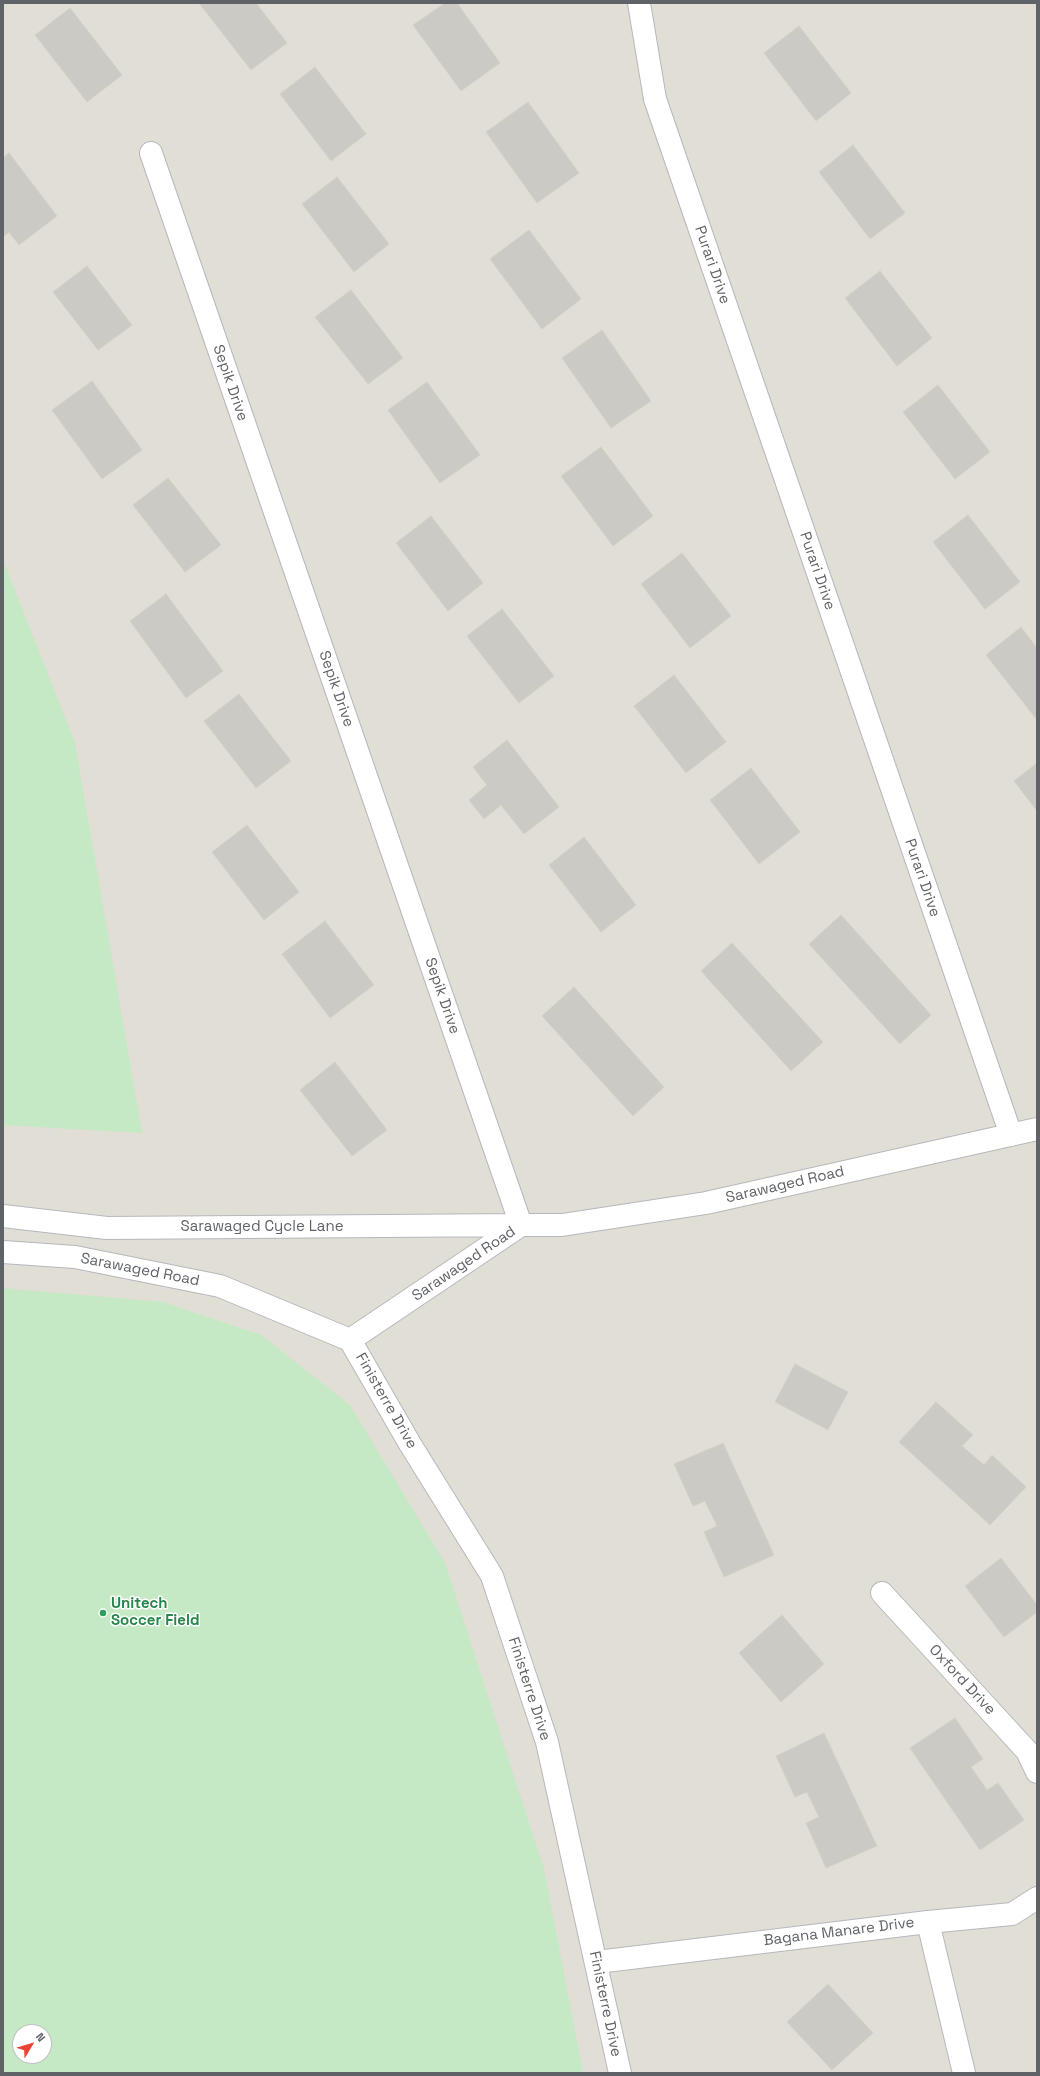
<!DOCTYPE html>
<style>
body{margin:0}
#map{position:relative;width:1040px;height:2076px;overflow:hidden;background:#f1efe8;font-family:"Space Grotesk",sans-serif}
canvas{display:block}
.frame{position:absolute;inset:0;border:4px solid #5f6368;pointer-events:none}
.north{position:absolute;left:12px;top:2024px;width:40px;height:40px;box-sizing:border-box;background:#fff;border:1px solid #bfc1c3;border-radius:50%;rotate:52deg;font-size:11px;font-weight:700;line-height:16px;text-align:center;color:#5f6368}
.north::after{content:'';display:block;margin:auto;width:14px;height:18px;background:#ea4335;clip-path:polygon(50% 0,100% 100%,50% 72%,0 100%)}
</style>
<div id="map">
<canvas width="1040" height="2076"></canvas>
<div class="frame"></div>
<div class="north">N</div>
</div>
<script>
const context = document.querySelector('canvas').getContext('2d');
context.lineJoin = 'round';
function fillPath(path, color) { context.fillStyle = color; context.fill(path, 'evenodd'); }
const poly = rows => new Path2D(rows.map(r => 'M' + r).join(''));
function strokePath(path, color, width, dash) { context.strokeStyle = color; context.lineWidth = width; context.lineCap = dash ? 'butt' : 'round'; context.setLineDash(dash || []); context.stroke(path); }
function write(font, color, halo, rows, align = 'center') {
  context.font = font + ' "Space Grotesk",sans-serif'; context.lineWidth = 3; context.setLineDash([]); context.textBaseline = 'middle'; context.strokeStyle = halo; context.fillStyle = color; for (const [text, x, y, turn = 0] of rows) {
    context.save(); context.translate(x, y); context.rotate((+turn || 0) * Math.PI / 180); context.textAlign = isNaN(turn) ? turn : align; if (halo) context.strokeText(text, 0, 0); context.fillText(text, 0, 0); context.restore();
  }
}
fillPath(poly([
 [3,3,1037,3,1037,2073,3,2073],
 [20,2032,44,2032,44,2056,20,2056]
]), '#e1ded6');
fillPath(poly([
 [3,560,75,743,142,1133,3,1125],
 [3,1288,163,1302,261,1335,350,1405,445,1563,544,1869,583,2073,3,2073],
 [20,2032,44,2032,44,2056,20,2056]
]), '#c5e8c5');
const building = poly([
 [199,3,256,3,287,43,251,70,199,3],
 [445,3,457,3,500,63,461,91,413,25,445,3],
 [70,8,122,75,87,102,35,35,70,8],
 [799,26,851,93,816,121,764,53,799,26],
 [315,67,366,134,331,161,280,94,315,67],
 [528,102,579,173,537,203,486,132,528,102],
 [853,145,905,213,870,239,819,172,853,145],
 [9,153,57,216,19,245,9,232,3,237,3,158,9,153],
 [337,177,389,244,354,272,302,204,337,177],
 [529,230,581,299,542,329,490,259,529,230],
 [87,266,132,325,98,350,53,292,87,266],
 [880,271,932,338,897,366,845,298,880,271],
 [351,290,403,358,368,384,315,317,351,290],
 [602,330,651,401,611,428,562,358,602,330],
 [92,381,142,450,102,479,52,410,92,381],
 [427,382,480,455,440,483,388,410,427,382],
 [938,385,990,452,955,479,903,412,938,385],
 [601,447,653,516,613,546,561,476,601,447],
 [168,478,221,545,185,572,133,505,168,478],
 [968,515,1020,582,985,609,933,542,968,515],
 [431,516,483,583,448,611,396,543,431,516],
 [682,553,731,616,690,648,641,584,682,553],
 [166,594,223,671,186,698,130,621,166,594],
 [502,609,554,676,519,703,467,636,502,609],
 [1021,627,1037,648,1037,720,986,655,1021,627],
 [674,675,726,742,686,773,634,706,674,675],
 [239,694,291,761,256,788,204,721,239,694],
 [507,740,559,807,524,834,501,805,484,819,469,800,487,785,473,767,507,740],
 [1037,763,1037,811,1014,781,1037,763],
 [751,768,800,832,759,864,710,800,751,768],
 [247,825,299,892,264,920,212,852,247,825],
 [584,837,636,905,601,932,549,865,584,837],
 [841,915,931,1015,900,1044,809,944,841,915],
 [325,921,374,985,330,1018,282,954,325,921],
 [732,943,823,1042,791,1071,701,971,732,943],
 [574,987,664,1087,633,1116,542,1016,574,987],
 [335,1062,387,1130,352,1156,300,1090,335,1062],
 [795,1364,848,1392,828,1430,775,1402,795,1364],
 [936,1402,973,1435,962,1446,984,1465,992,1455,1026,1487,990,1525,899,1442,936,1402],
 [723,1443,774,1555,724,1577,704,1532,717,1526,705,1501,693,1506,674,1464,723,1443],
 [1001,1558,1037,1605,1037,1612,1004,1637,965,1586,1001,1558],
 [782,1615,824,1664,781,1702,739,1653,782,1615],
 [955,1718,983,1759,971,1767,987,1790,998,1783,1024,1820,980,1850,910,1748,955,1718],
 [824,1733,877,1846,826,1868,806,1823,819,1817,807,1792,795,1797,776,1756,824,1733],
 [828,1984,873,2033,832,2070,787,2022,828,1984]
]);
fillPath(building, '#cccac5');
strokePath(building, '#d6d1c6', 1);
const minor = poly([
 [639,3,655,99,1011,1135],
 [151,153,521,1225],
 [3,1216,107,1228,521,1225],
 [3,1252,75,1257,220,1286,350,1340,521,1225,562,1225,706,1203,1037,1129],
 [350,1340,410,1444,492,1576,547,1742,620,2073],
 [882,1593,1027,1751,1037,1772],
 [928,1922,1012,1914,1037,1898],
 [597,1962,928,1922,964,2073]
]);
strokePath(minor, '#b5b8bc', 24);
strokePath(minor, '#fff', 22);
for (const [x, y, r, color] of [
 [103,1613,4,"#2e9e5b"]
]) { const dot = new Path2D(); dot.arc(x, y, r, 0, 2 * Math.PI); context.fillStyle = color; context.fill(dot); strokePath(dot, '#fff', 1.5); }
write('15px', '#5f6368', '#fff', [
 ["Purari Drive",712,265,71],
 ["Sepik Drive",230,383,71],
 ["Purari Drive",817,571,71],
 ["Sepik Drive",336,689,71],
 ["Purari Drive",922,878,71],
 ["Sepik Drive",442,996,71],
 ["Sarawaged Road",785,1185,-13],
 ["Sarawaged Cycle Lane",262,1227],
 ["Sarawaged Road",464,1264,-34],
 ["Sarawaged Road",140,1270,11],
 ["Finisterre Drive",386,1401,60],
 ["Oxford Drive",962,1680,47],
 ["Finisterre Drive",529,1689,72],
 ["Bagana Manare Drive",839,1932,-7],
 ["Finisterre Drive",605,2004,78]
]);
write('bold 15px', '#27864d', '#fff', [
 ["Unitech",111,1604],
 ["Soccer Field",111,1621]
], 'left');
</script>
